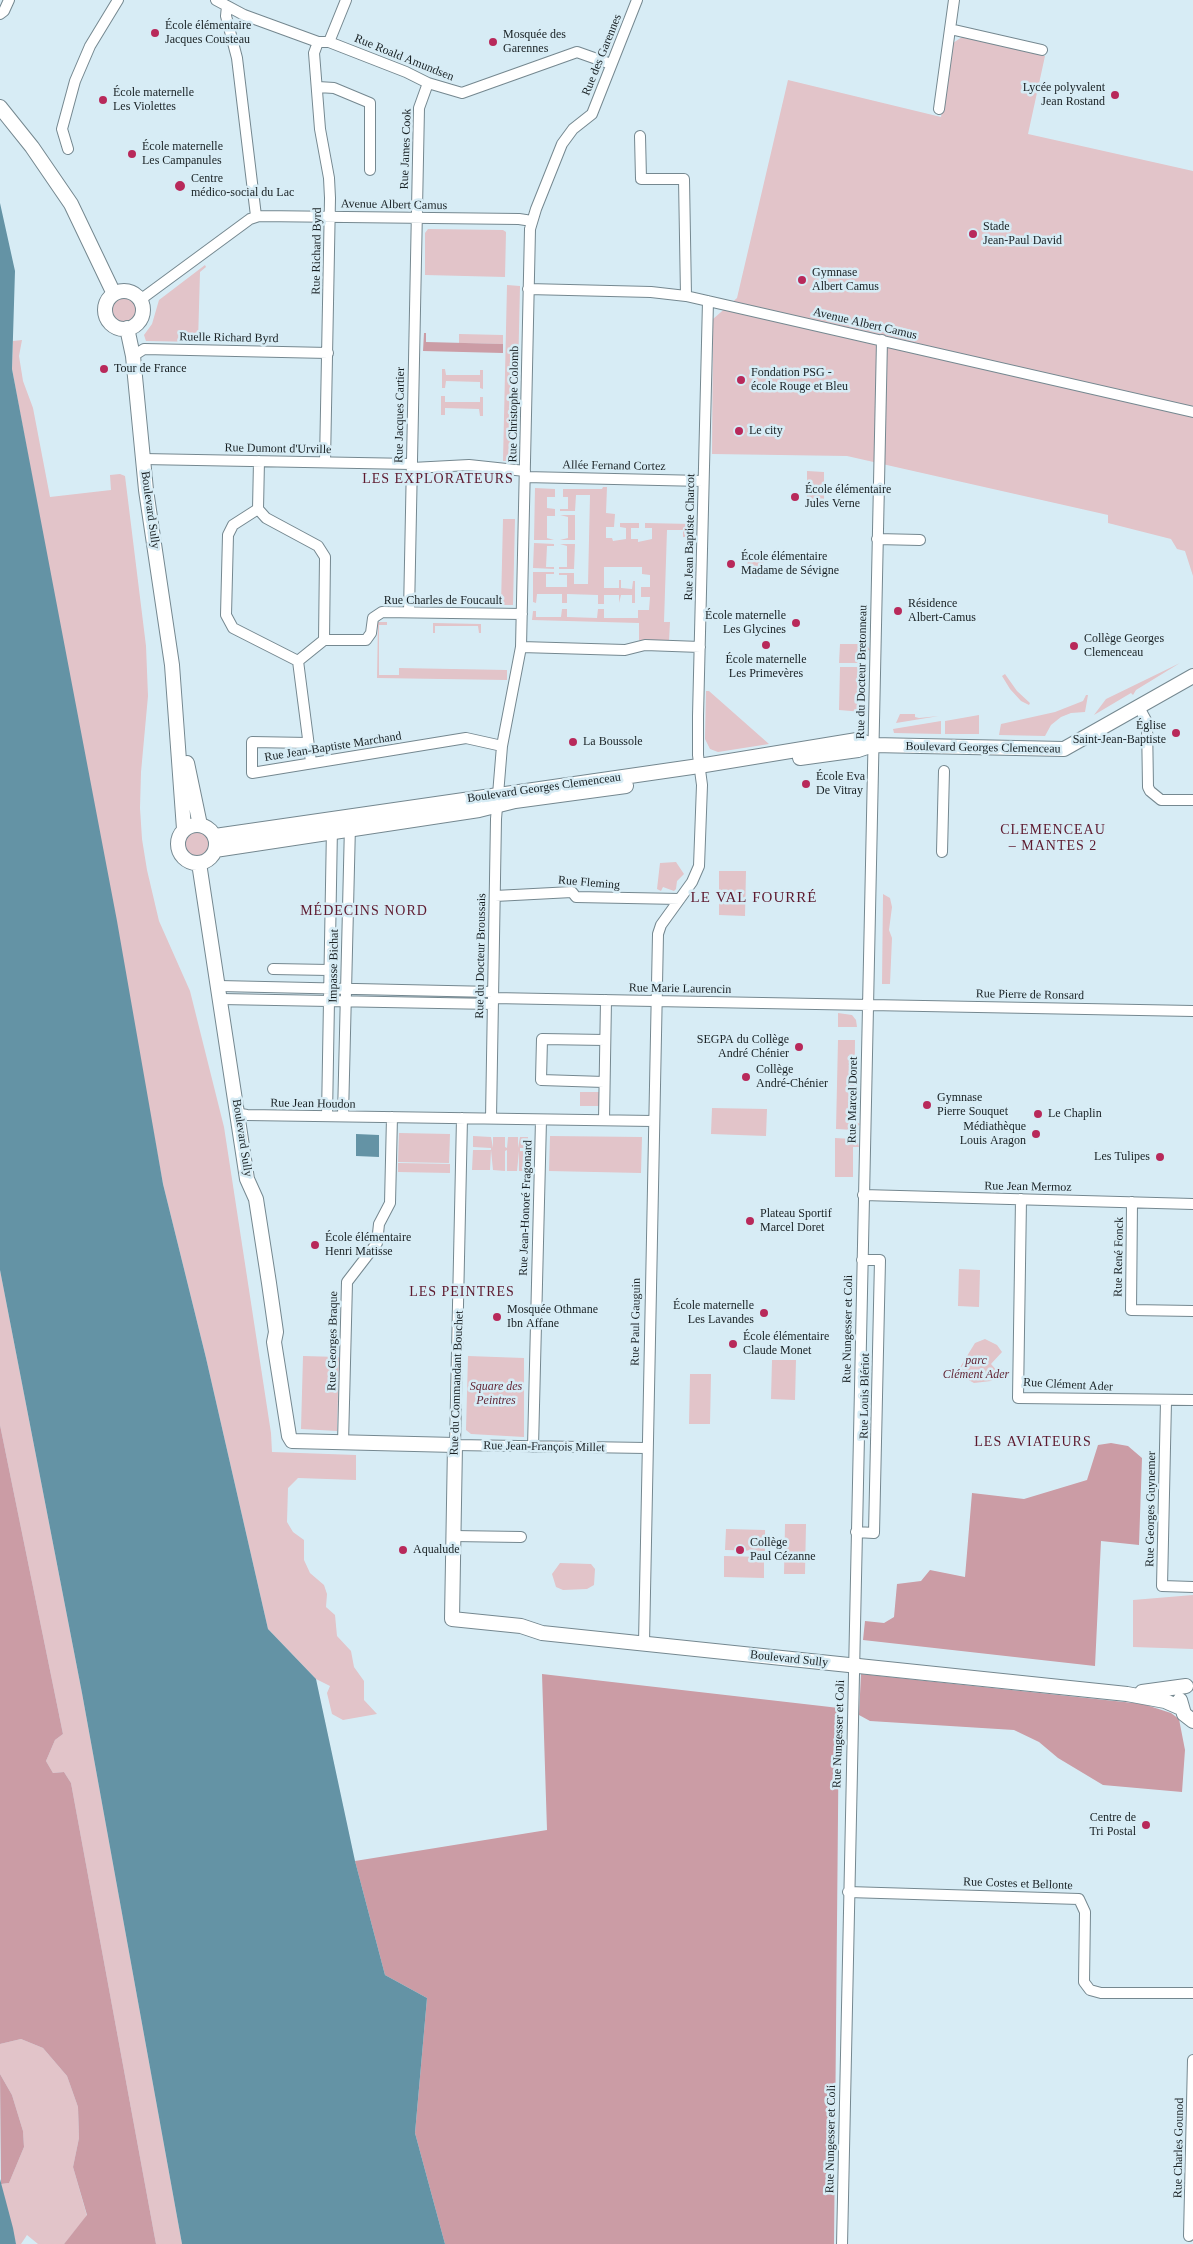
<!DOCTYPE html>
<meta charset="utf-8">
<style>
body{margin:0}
canvas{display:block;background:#d7ecf5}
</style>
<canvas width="1193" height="2244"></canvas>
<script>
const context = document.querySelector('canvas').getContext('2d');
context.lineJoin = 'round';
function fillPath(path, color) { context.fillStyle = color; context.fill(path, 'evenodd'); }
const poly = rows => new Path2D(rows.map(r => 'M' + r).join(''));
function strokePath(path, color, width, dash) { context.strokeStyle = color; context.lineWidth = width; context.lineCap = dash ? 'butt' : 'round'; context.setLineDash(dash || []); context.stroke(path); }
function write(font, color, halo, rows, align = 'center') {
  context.font = font + ' "Times New Roman",serif'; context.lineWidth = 5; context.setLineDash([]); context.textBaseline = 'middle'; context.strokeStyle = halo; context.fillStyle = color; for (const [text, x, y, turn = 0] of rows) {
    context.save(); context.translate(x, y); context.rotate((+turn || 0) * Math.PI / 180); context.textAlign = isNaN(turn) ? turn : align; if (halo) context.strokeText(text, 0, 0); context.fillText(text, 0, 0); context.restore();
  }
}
fillPath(poly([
 [965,35,1045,56,1028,134,1193,171,1193,576,1185,551,1177,549,1171,539,1108,523,1108,515,847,456,712,454,713,319,737,298,788,80,941,117,953,43],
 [428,229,503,230,506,232,505,277,425,275,425,233],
 [205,265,206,267,200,272,198,342,146,341,144,335,152,324,159,300],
 [507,285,520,286,516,461,503,461],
 '111 309a13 13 0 1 1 26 0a13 13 0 1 1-26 0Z',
 [459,334,503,335,503,344,459,343],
 [22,340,19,356,23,381,33,408,50,497,111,490,110,475,120,474,125,476,146,646,148,696,141,772,140,808,142,839,147,870,159,921,190,991,224,1127,271,1433,272,1452,356,1455,356,1480,298,1478,288,1488,287,1522,293,1532,304,1540,304,1560,310,1573,324,1585,327,1594,326,1607,335,1615,337,1636,351,1651,354,1667,364,1681,364,1700,377,1714,343,1720,332,1714,327,1693,330,1686,316,1679,268,1629,206,1358,163,1184,12,369,13,341],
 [442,369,445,369,446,375,480,375,480,370,483,370,483,389,480,388,480,382,446,381,445,388,442,388],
 [441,396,445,396,445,402,480,402,480,397,483,397,483,416,480,416,479,409,445,408,445,415,441,415],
 [807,471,824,472,824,502,807,502],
 [603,487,607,487,606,513,615,514,614,527,606,527,606,538,612,538,613,541,626,539,626,528,620,527,620,523,639,523,639,528,631,528,631,539,638,539,638,542,652,539,652,528,645,528,645,523,692,524,692,537,683,537,683,530,667,530,664,622,670,622,669,641,639,640,639,623,532,620,533,611,536,611,536,617,561,617,562,609,567,609,567,617,597,618,598,609,604,609,604,618,638,618,638,610,649,610,650,597,641,597,641,587,650,587,650,575,642,574,642,567,604,567,604,588,619,588,619,580,621,580,621,588,632,589,633,581,635,581,635,603,632,603,632,595,621,595,619,603,619,595,604,595,604,604,598,604,598,595,567,594,567,603,562,603,562,594,537,594,536,603,533,602,533,572,554,572,554,574,546,574,546,587,567,587,567,575,559,575,559,573,574,573,574,584,588,584,590,495,576,495,575,511,560,511,560,509,568,509,568,497,563,497,563,489,602,489],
 [535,488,555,489,555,497,547,497,547,508,555,509,555,516,547,516,547,538,554,540,534,540],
 [560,515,575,515,575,540,560,540,568,538,568,517],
 [503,519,515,519,513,605,501,605],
 [534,543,554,544,554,546,547,546,546,567,554,567,554,569,533,568],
 [560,544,575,544,574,569,559,569,559,567,567,567,567,546],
 [748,552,764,552,763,577,747,576],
 [378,622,387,622,387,625,379,625,379,675,399,675,399,668,507,670,507,680,377,678],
 [433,623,481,624,481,633,479,633,478,626,435,626,435,633,433,633],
 [840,644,863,644,868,647,870,650,863,651,863,663,839,663],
 [1180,663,1136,690,1133,695,1131,693,1094,715,1106,699],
 [840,667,863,667,863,712,839,710],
 [1005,674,1017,691,1030,703,1029,705,1021,701,1010,689,1002,676],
 [706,691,709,691,769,744,718,752,710,749,705,739],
 [1086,695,1088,695,1085,712,1071,713,1061,717,1051,725,1045,736,999,735,1001,724,1055,712,1083,701],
 [900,714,915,714,915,717,919,718,939,716,896,723],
 [979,715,979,734,945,734,945,721],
 [941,721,941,734,894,733,893,729],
 '183 845a13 13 0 1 1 26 0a13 13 0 1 1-26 0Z',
 [676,862,684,874,677,881,676,889,674,891,663,887,661,891,657,889,660,863],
 [719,871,746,871,745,916,719,915],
 [883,894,890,898,892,907,889,930,892,938,890,984,882,984],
 [838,1013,852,1015,856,1020,857,1027,838,1027],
 [838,1040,855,1040,854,1121,860,1124,854,1130,836,1129],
 [580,1092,599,1092,599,1106,580,1106],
 [712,1108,767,1109,766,1136,711,1134],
 [399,1133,450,1134,449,1163,398,1162],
 [473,1136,491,1137,493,1148,493,1137,505,1137,505,1147,507,1148,508,1137,518,1137,518,1148,520,1137,528,1137,528,1148,520,1148,520,1151,528,1151,528,1171,519,1171,519,1151,517,1171,507,1171,507,1150,505,1151,505,1171,493,1170,491,1150,490,1170,472,1170,473,1150,491,1150,491,1148,473,1147],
 [550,1136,642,1137,641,1173,549,1171],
 [835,1138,853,1139,858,1143,859,1147,853,1147,853,1177,835,1177],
 [398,1163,450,1164,450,1173,398,1172],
 [959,1269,980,1270,979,1307,958,1306],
 [0,1270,82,1693,182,2244,156,2244,71,1783,64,1772,53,1773,46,1761,55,1740,63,1734,0,1425],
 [985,1339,997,1345,1002,1352,991,1364,999,1373,991,1381,974,1383,961,1376,959,1369,975,1343],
 [303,1356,339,1357,337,1431,301,1429],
 [468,1356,524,1358,524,1437,471,1434,466,1430],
 [772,1360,796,1360,795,1400,771,1399],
 [690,1374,711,1374,710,1424,689,1424],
 [785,1524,806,1524,805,1574,784,1574],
 [726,1529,765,1530,765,1551,725,1550],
 [724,1556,764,1557,764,1578,724,1577],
 [560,1563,591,1564,595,1569,594,1585,587,1589,563,1590,556,1587,552,1574],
 [1193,1595,1193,1649,1133,1647,1133,1600],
 [21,2039,43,2048,67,2076,78,2107,79,2138,73,2167,87,2216,64,2244,38,2244,27,2235,21,2244,16,2244,1,2184,9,2183,24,2147,23,2131,12,2095,0,2074,0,2044]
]), '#e2c4c9');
fillPath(poly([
 [424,333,426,333,426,342,503,344,503,353,423,351],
 [0,1425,63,1734,55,1740,46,1761,53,1773,64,1772,71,1783,156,2244,64,2244,87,2215,73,2167,79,2138,78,2107,67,2076,43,2048,21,2039,0,2044],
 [1111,1443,1128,1446,1142,1458,1139,1545,1101,1541,1095,1666,863,1640,865,1621,884,1623,894,1617,897,1584,921,1581,930,1570,965,1577,972,1493,1024,1499,1087,1480,1098,1445],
 [542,1674,839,1708,834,2244,445,2244,415,2133,427,1998,385,1975,355,1861,547,1830],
 [861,1674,1143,1704,1171,1713,1179,1719,1185,1750,1182,1792,1103,1785,1058,1758,1039,1742,1014,1730,870,1721,859,1715],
 [0,2074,12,2095,23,2131,24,2147,9,2183,1,2184]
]), '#cb9ca5');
fillPath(poly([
 [0,203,15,271,12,369,117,921,163,1184,206,1358,268,1629,316,1679,355,1861,385,1975,427,1998,415,2133,445,2244,182,2244,82,1693,0,1270],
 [356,1134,379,1135,379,1157,356,1156],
 [0,2179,13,2228,16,2244,0,2244]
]), '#6493a5');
const street = poly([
 [216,0,244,15,318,42,329,42,406,72,428,83,462,93,577,52,611,64],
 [227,6,226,16,237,58,256,216],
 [0,14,4,11,9,0],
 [950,29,1042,50],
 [318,42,314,53,320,129,329,178,330,198,325,462],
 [329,42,346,0],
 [318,87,334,88,370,103,370,170],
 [939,109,954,0],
 [640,136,641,179,684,179,686,296],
 [68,149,62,129,75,81,90,46,118,0],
 [528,289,651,292,686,296,1193,412],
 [140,300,250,219,259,216,519,219,532,221],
 [133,356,144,349,328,353],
 [143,459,412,464],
 [259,461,258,509,266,518,318,546,325,557,324,640,298,661],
 [412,468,469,465,525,471],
 [525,477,703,481],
 [258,509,233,525,228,535,226,615,233,628,298,661],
 [877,539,920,540],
 [409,612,419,108,428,83],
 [324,640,366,640,371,633,373,618,382,612,522,614],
 [521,647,625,650,645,645,700,647],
 [298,661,311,762],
 [1139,707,1147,722,1148,787,1150,791,1161,800,1193,800],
 [308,743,252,742,252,773,466,738,502,746],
 [942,852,944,771],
 [495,896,572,892,576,897,680,899],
 [273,969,329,970],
 [219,986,493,992],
 [493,998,1193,1011],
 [221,999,493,1004],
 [604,1082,541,1080,542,1039,605,1040],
 [237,1109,241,1114,247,1115,653,1121],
 [327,1116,332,827],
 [343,1116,350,825],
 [462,1118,455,1445,646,1448],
 [491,1118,496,819,502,746,521,647,530,229,536,209,562,144,573,129,592,114,637,0],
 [604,1120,606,1000],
 [863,1195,1193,1204],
 [1021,1199,1018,1398,1193,1400],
 [1132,1202,1131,1310,1193,1311],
 [1166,1401,1162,1586,1193,1587],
 [343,1443,347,1282,377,1243,379,1224,390,1203,392,1117],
 [533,1447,541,1120],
 [856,1532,874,1533,880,1260,862,1260],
 [453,1536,521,1537],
 [644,1643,658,934,661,925,692,882,699,866,702,785,698,755,698,716,708,301],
 [848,1892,1079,1899,1085,1912,1084,1982,1090,1990,1101,1993,1193,1993],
 [1189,2236,1193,2060],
 [842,2244,882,340]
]);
const secondary = poly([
 [0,107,32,147,71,204,114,294],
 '105 310a19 19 0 1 1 38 0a19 19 0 1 1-38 0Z',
 [127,328,133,356,146,490,172,665,184,829],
 [800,758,858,750,873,745],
 [187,763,200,825],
 '178 844a19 19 0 1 1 38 0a19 19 0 1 1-38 0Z',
 [215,836,699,766,857,740,873,745,1064,749,1193,676],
 [215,850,479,810,515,801,626,786],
 [199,863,247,1179,256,1199,269,1283,276,1332,274,1342,289,1436,292,1441,455,1445,452,1619,521,1626,542,1633,1127,1694,1165,1701,1181,1708],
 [1142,1692,1186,1686],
 [1180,1700,1184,1714,1193,1721]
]);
strokePath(street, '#758890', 12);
strokePath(secondary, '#758890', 16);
strokePath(street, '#fff', 10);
strokePath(secondary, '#fff', 14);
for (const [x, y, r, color] of [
 [155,33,5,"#b8295a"],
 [493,42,5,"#b8295a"],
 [1115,95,5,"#b8295a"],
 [103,100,5,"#b8295a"],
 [132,154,5,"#b8295a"],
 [180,186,6,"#b8295a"],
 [973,234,5,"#b8295a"],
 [802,280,5,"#b8295a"],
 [104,369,5,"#b8295a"],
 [741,380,5,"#b8295a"],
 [739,431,5,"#b8295a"],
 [795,497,5,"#b8295a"],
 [731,564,5,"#b8295a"],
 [898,611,5,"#b8295a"],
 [796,623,5,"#b8295a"],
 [766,645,5,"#b8295a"],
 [1074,646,5,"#b8295a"],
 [1176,733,5,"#b8295a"],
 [573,742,5,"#b8295a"],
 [806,784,5,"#b8295a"],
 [799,1047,5,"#b8295a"],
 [746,1077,5,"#b8295a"],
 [927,1105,5,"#b8295a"],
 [1038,1114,5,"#b8295a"],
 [1036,1134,5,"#b8295a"],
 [1160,1157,5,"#b8295a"],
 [750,1221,5,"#b8295a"],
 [315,1245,5,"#b8295a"],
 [764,1313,5,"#b8295a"],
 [497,1317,5,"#b8295a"],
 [733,1344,5,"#b8295a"],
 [403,1550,5,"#b8295a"],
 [740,1550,5,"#b8295a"],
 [1146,1825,5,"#b8295a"]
]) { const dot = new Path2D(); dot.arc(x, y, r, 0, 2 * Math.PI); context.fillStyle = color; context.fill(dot); strokePath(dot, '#d7ecf5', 2); }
write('12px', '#182023', '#d7ecf5', [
 ["École élémentaire",165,26],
 ["Jacques Cousteau",165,40],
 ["Mosquée des",503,35],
 ["Garennes",503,49],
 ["Lycée polyvalent",1105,88,"right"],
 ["Jean Rostand",1105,102,"right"],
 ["École maternelle",113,93],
 ["Les Violettes",113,107],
 ["École maternelle",142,147],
 ["Les Campanules",142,161],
 ["Centre",191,179],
 ["médico-social du Lac",191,193],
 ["Stade",983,227],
 ["Jean-Paul David",983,241],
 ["Gymnase",812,273],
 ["Albert Camus",812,287],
 ["Tour de France",114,369],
 ["Fondation PSG -",751,373],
 ["école Rouge et Bleu",751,387],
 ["Le city",749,431],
 ["École élémentaire",805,490],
 ["Jules Verne",805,504],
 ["École élémentaire",741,557],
 ["Madame de Sévigne",741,571],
 ["Résidence",908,604],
 ["Albert-Camus",908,618],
 ["École maternelle",786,616,"right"],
 ["Les Glycines",786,630,"right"],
 ["Collège Georges",1084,639],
 ["Clemenceau",1084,653],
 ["École maternelle",766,660,"center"],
 ["Les Primevères",766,674,"center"],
 ["Église",1166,726,"right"],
 ["Saint-Jean-Baptiste",1166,740,"right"],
 ["La Boussole",583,742],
 ["École Eva",816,777],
 ["De Vitray",816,791],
 ["SEGPA du Collège",789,1040,"right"],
 ["André Chénier",789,1054,"right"],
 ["Collège",756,1070],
 ["André-Chénier",756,1084],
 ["Gymnase",937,1098],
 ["Pierre Souquet",937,1112],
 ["Le Chaplin",1048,1114],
 ["Médiathèque",1026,1127,"right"],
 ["Louis Aragon",1026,1141,"right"],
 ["Les Tulipes",1150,1157,"right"],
 ["Plateau Sportif",760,1214],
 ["Marcel Doret",760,1228],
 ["École élémentaire",325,1238],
 ["Henri Matisse",325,1252],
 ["École maternelle",754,1306,"right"],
 ["Les Lavandes",754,1320,"right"],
 ["Mosquée Othmane",507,1310],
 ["Ibn Affane",507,1324],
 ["École élémentaire",743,1337],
 ["Claude Monet",743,1351],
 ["Collège",750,1543],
 ["Paul Cézanne",750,1557],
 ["Aqualude",413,1550],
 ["Centre de",1136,1818,"right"],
 ["Tri Postal",1136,1832,"right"]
], 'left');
write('12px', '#182023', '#d7ecf5', [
 ["Rue des Garennes",602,55,-68],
 ["Rue Roald Amundsen",404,58,22],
 ["Rue James Cook",406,149,-88],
 ["Avenue Albert Camus",394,205,1],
 ["Rue Richard Byrd",317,251,-89],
 ["Avenue Albert Camus",865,324,13],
 ["Ruelle Richard Byrd",229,338,1],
 ["Rue Christophe Colomb",514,404,-89],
 ["Rue Jacques Cartier",400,415,-89],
 ["Rue Dumont d'Urville",278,449,1],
 ["Allée Fernand Cortez",614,466,1],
 ["Boulevard Sully",150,510,82],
 ["Rue Jean Baptiste Charcot",690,537,-89],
 ["Rue Charles de Foucault",443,601],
 ["Rue du Docteur Bretonneau",862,672,-89],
 ["Rue Jean-Baptiste Marchand",333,747,-9],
 ["Boulevard Georges Clemenceau",983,748,1],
 ["Boulevard Georges Clemenceau",544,788,-8],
 ["Rue Fleming",589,883,5],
 ["Rue du Docteur Broussais",481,956,-89],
 ["Impasse Bichat",334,966,-89],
 ["Rue Marie Laurencin",680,989,1],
 ["Rue Pierre de Ronsard",1030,995,1],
 ["Rue Marcel Doret",853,1100,-89],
 ["Rue Jean Houdon",313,1104,1],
 ["Boulevard Sully",242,1138,81],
 ["Rue Jean Mermoz",1028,1187,1],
 ["Rue Jean-Honoré Fragonard",526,1208,-88],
 ["Rue René Fonck",1119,1257,-89],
 ["Rue Paul Gauguin",636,1322,-89],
 ["Rue Nungesser et Coli",848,1329,-89],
 ["Rue Georges Braque",333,1341,-89],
 ["Rue du Commandant Bouchet",457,1383,-88],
 ["Rue Clément Ader",1068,1385,3],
 ["Rue Louis Blériot",865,1396,-89],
 ["Rue Jean-François Millet",544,1447,1],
 ["Rue Georges Guynemer",1151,1509,-89],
 ["Boulevard Sully",789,1659,6],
 ["Rue Nungesser et Coli",839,1734,-88],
 ["Rue Costes et Bellonte",1018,1884,2],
 ["Rue Nungesser et Coli",831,2139,-89],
 ["Rue Charles Gounod",1179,2148,-89]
]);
write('italic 12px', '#632837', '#d7ecf5', [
 ["parc",976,1361],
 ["Clément Ader",976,1375],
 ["Square des",496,1387],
 ["Peintres",496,1401]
]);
context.letterSpacing = '1px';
write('14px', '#5d192e', '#d7ecf5', [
 ["LES EXPLORATEURS",438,479],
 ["CLEMENCEAU",1053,830],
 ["– MANTES 2",1053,846],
 ["MÉDECINS NORD",364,911],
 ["LES PEINTRES",462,1292],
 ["LES AVIATEURS",1033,1442]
]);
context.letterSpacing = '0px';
context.letterSpacing = '1px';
write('15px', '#5d192e', '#d7ecf5', [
 ["LE VAL FOURRÉ",754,898]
]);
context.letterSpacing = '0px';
</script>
